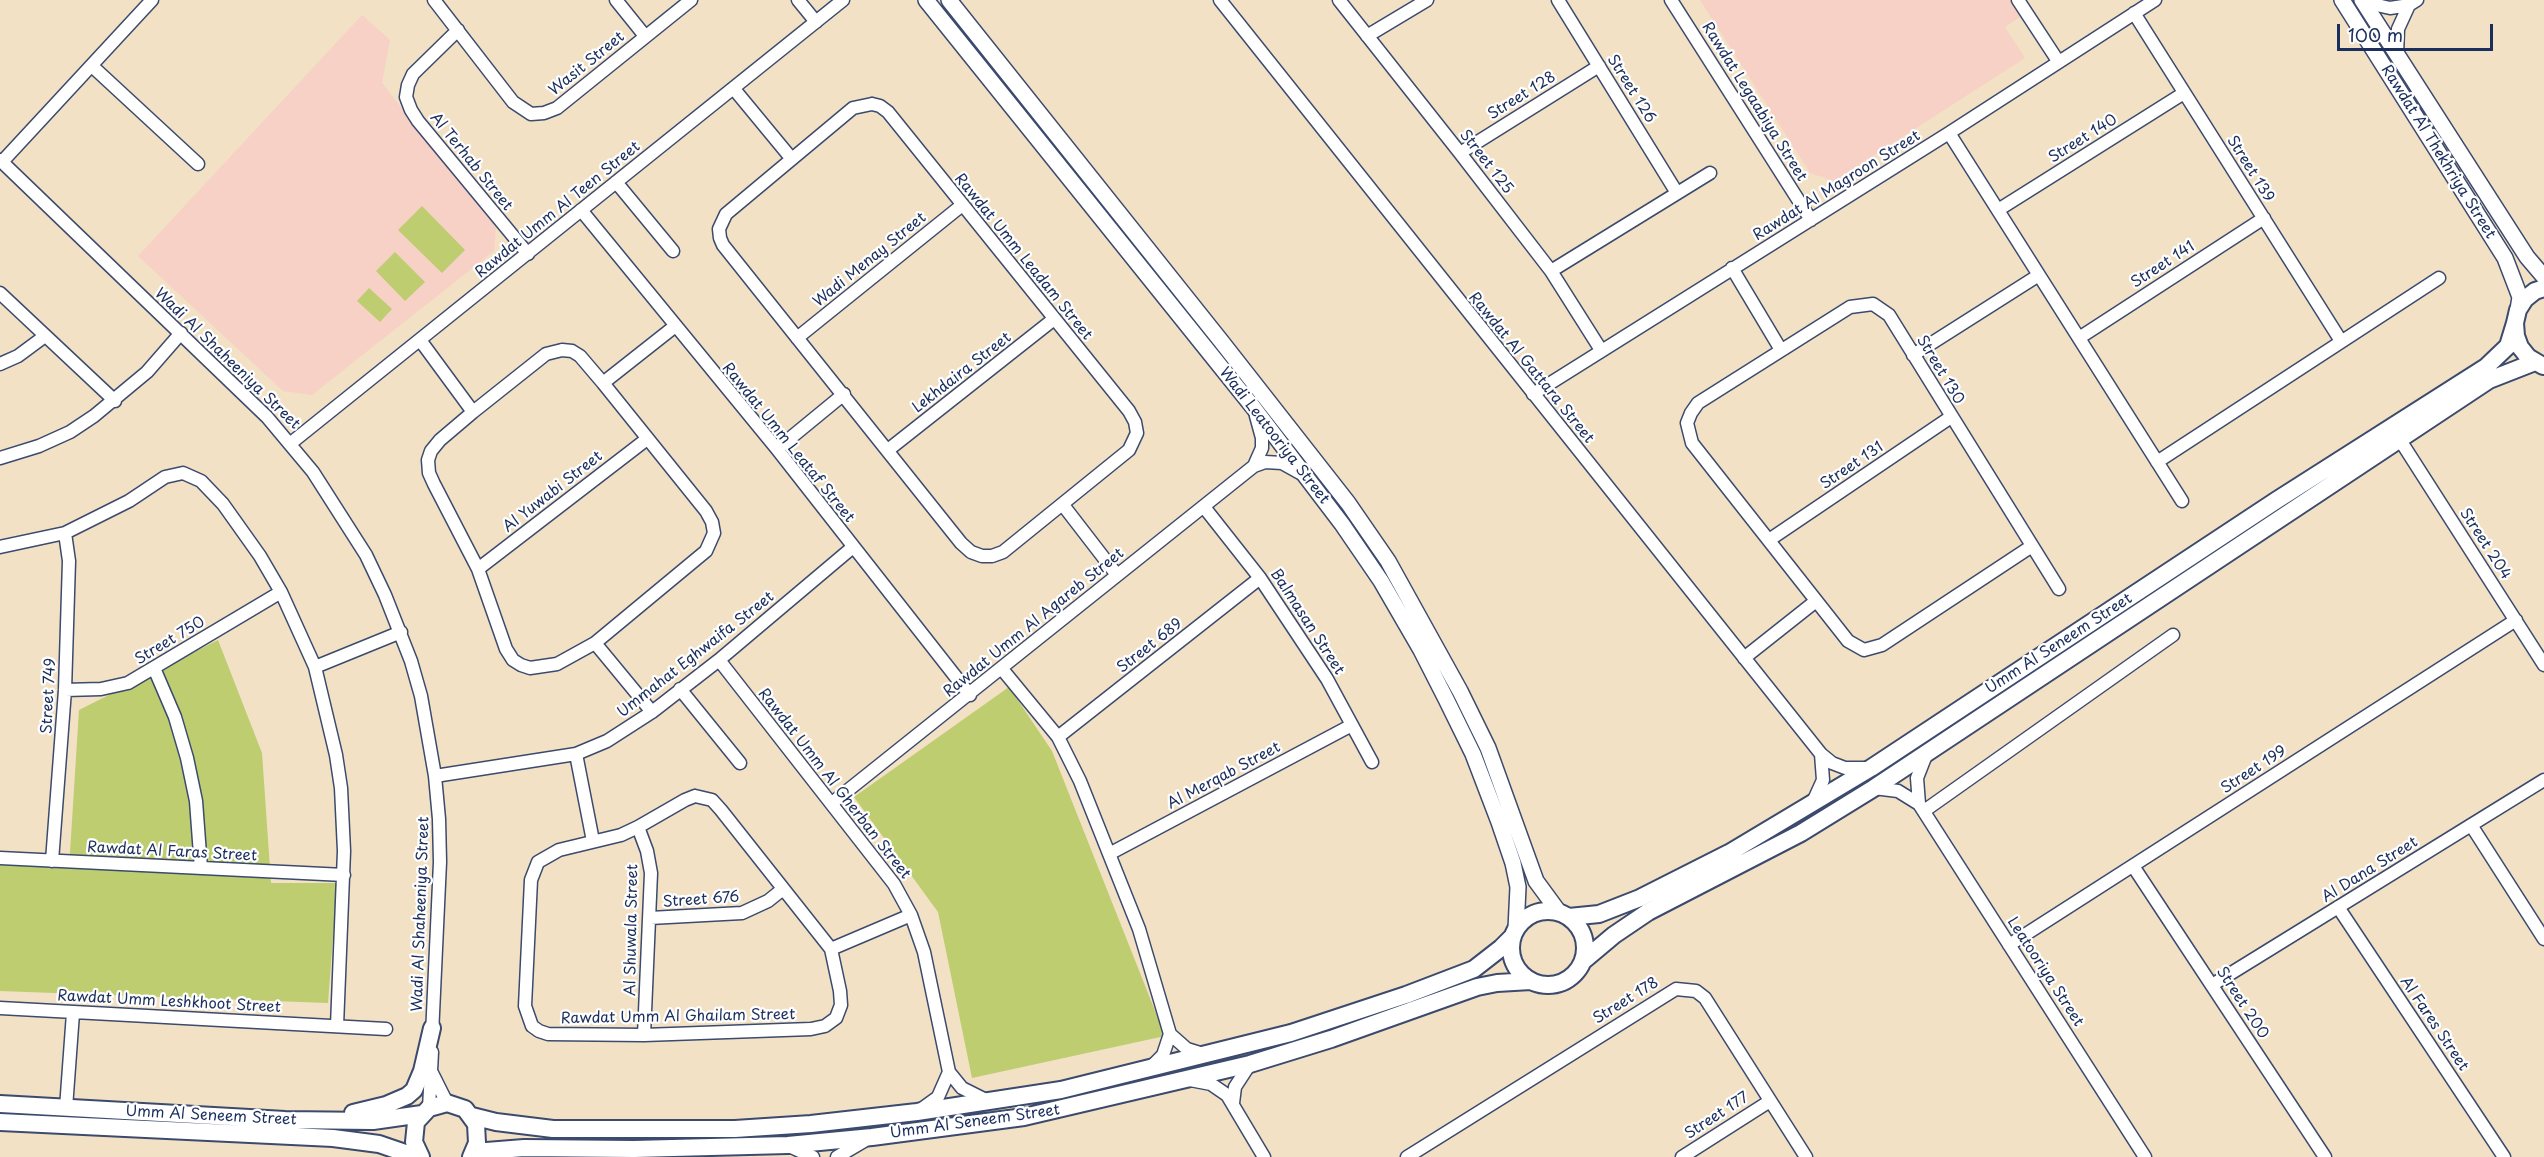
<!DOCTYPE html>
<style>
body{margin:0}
#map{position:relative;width:2544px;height:1157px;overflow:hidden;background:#f2e1c4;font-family:"Playpen Sans",sans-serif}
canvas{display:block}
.scale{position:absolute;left:2337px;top:24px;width:156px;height:27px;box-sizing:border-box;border:3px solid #1b2f5e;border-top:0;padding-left:8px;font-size:18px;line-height:21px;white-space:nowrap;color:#1b2f5e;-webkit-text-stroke:4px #fff;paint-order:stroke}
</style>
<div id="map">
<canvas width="2544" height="1157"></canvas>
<div class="scale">100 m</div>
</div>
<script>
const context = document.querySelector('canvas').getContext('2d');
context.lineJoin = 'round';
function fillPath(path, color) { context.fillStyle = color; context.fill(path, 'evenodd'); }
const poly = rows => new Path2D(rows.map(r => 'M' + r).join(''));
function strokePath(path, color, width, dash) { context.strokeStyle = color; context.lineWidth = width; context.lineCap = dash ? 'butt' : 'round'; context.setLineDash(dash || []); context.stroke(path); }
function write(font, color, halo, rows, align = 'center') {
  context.font = font + ' "Playpen Sans",sans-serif'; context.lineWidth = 4.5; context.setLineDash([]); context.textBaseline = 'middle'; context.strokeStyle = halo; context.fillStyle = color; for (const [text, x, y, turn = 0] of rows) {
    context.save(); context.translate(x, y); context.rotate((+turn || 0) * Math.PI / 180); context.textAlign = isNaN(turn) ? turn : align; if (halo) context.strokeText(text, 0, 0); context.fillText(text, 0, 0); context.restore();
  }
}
fillPath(poly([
 [1700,0,2013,0,2023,15,2005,27,2025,58,1834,181,1810,173],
 [362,15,390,40,382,83,496,227,494,251,312,395,283,391,138,256]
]), '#f7d1c6');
fillPath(poly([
 [422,206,465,250,442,273,398,230],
 [395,252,425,282,405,301,376,271],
 [369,288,392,309,380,322,357,301],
 [218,640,262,753,271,883,337,883,328,1003,0,991,0,865,69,868,79,710],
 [1009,687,1052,751,1165,1036,972,1078,938,912,854,797]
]), '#becd6f');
const minor = poly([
 [434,0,513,102,531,114,544,113,557,108,691,0],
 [616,0,645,36],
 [798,0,816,22],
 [1220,0,1821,754,1832,763,1845,768,1869,768],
 [1339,0,1460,153,1551,271,1601,350],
 [1558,0,1677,193],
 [1671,0,1811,220],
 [2018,0,2058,61],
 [2363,2,2390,8,2409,5,2417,0],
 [2134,13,2341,341],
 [458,30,413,74,408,85,406,97,411,110,418,121,528,254],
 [1367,36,1427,0],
 [2397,55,2398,29,2409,5],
 [92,66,198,164],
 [734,89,791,158],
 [872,104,880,106,888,112,1129,411,1135,422,1137,433,1129,450,1003,552,992,556,982,556,971,552,961,543,723,245,720,238,719,229,726,214,853,108,872,104],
 [1949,133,2182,501],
 [1460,153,1599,66],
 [0,160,267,417,313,472,366,555,385,595,411,661,421,696,435,776,439,819,440,862,432,1035],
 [2,162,152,0],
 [616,182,673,251],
 [581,210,777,449,970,695],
 [1998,210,2184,93],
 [1732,268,1781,350],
 [1551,271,1710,173],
 [0,293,115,401],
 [797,338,961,206],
 [2079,338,2264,218],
 [420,340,473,412],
 [562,350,572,351,580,356,603,383,706,511,712,522,714,533,706,551,595,643,557,664,530,668,521,665,513,660,506,649,478,569,434,484,429,473,428,460,431,451,440,440,473,412,546,354,562,350],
 [1913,355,2039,275],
 [0,364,18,356,45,336],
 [603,383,674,327],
 [1533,394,1949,133,2155,0],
 [2400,440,2544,665],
 [291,443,843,0],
 [777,449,844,394],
 [888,450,1054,319],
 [0,458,39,446,70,432,94,416,147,372,181,333],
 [2157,462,2439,278],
 [1254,466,1262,448,1262,438,1256,416],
 [1063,505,1117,575],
 [1204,507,1260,578,1327,679,1372,762],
 [1769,540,1951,417],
 [2032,546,1882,645,1864,650,1848,641,1692,443,1687,423,1691,413,1698,403,1850,307,1873,304,1889,315,2059,589],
 [0,547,65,533,129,501,165,477,183,473,201,481,223,504,260,556,281,592,315,667,336,755,341,788,344,851,337,1026],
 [478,569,647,439],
 [595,643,652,712],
 [1744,658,1816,601],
 [719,660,894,884,911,915,924,952,949,1072,962,1088,986,1100],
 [315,667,401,632],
 [154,668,175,717,187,758,196,801,201,868],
 [1002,669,1058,737,1080,781,1139,929,1170,1034,1187,1049,1203,1054],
 [680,689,740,763],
 [65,690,101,689,128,683,281,592],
 [1058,737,1260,578],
 [576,754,593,841],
 [435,776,576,754,607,741,652,712,719,660,853,547],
 [1874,788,1898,791,1919,804,2145,1157],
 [695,796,712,800,721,810,831,949,840,991,841,1005,836,1018,825,1026,811,1029,644,1035,548,1034,539,1031,532,1026,525,1006,531,880,538,862,559,850,621,835,638,827,685,800,695,796],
 [1813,802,1823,780,1821,754],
 [832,803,1254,466,1265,462,1282,463,1300,473],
 [1919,804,1917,778,1926,755],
 [1924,811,2173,635],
 [2471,825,2544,939],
 [638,827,647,851,651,873,644,1035],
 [1109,854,1352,725],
 [0,858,344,875],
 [52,861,65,690,69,561,65,533],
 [2133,866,2325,1157],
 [2338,907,2504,1157],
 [650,918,742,913,768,901,783,889],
 [2009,945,2516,620],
 [831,949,911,915],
 [2212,985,2544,780],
 [0,1008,386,1029],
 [1150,1068,1163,1055,1170,1034],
 [432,1073,447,1103],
 [1190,1080,1211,1084,1227,1095,1264,1157],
 [1233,1103,1235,1087,1250,1064],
 [66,1108,73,1013],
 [429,1108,432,1052],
 [920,1110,938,1097,949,1072],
 [789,1146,813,1157],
 [837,1157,864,1141],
 [1407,1157,1676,989,1696,991,1705,998,1806,1157],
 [1682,1157,1770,1101]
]);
const tertiary = poly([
 [926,0,1253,407,1342,524,1381,581,1421,650,1446,699,1473,754,1499,822,1513,863,1518,887,1516,929],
 [949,0,1221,341,1348,503,1388,561,1460,691,1488,748,1536,881,1558,911],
 [2342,0,2505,258,2520,297,2518,310],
 [2362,0,2527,257,2544,277]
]);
const secondary = poly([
 [2543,366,2528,357,2520,347,2516,336,2515,323,2518,310,2525,299,2535,291,2544,288],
 '1511 948a37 37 0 1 1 74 0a37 37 0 1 1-74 0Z',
 [1569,917,1599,914,1640,898,1729,853,1871,768,2277,500,2486,367,2508,346,2515,323],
 [1583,961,1614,935,1648,912,1801,833,1874,788,2489,380,2535,362],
 [0,1104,285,1120,373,1121,422,1114],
 [353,1113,386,1105,407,1096,414,1090,422,1071,432,1028],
 [472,1116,496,1122,553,1129,735,1129,811,1124,917,1112,1061,1090,1291,1033,1406,995,1474,969,1501,948,1511,938],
 [0,1122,333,1138,379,1144,417,1157],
 [474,1152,524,1148,634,1149,788,1145,872,1137,1024,1117,1250,1064,1331,1039,1477,987,1497,983,1531,981],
 [421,1157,414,1142,416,1122,429,1108,447,1103,465,1109,476,1124,477,1143,471,1157]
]);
strokePath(minor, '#3b4a6d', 15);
strokePath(tertiary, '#3b4a6d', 18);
strokePath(secondary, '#3b4a6d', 20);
strokePath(minor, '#fff', 12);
strokePath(tertiary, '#fff', 15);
strokePath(secondary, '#fff', 16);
write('15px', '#1b2f5e', '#fff', [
 ["Wasit Street",587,64,-39],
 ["Street 126",1631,89,58],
 ["Street 128",1522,96,-32],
 ["Rawdat Legaabiya Street",1754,102,58],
 ["Street 140",2083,139,-32],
 ["Rawdat Al Thekhriya Street",2438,152,58],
 ["Al Terhab Street",471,162,51],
 ["Street 125",1486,162,52],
 ["Street 139",2250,169,58],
 ["Rawdat Al Magroon Street",1837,186,-32],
 ["Rawdat Umm Al Teen Street",558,210,-39],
 ["Rawdat Umm Leadam Street",1023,257,51],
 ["Wadi Menay Street",870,260,-39],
 ["Street 141",2163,265,-33],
 ["Wadi Al Shaheeniya Street",227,359,44],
 ["Rawdat Al Gattara Street",1531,368,51],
 ["Street 130",1940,370,59],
 ["Lekhdaira Street",962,373,-38],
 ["Wadi Leatooriya Street",1274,436,52],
 ["Rawdat Umm Leataf Street",788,443,51],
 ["Street 131",1852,466,-34],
 ["Al Yuwabi Street",553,492,-38],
 ["Street 204",2485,544,57],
 ["Balmasan Street",1307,622,57],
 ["Rawdat Umm Al Agareb Street",1034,623,-39],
 ["Street 750",170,641,-31],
 ["Umm Al Seneem Street",2059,644,-33],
 ["Street 689",1150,646,-38],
 ["Ummahat Eghwaifa Street",696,655,-38],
 ["Street 749",49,696,-87],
 ["Street 199",2254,770,-33],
 ["Al Merqab Street",1224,776,-28],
 ["Rawdat Umm Al Gherban Street",834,784,52],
 ["Rawdat Al Faras Street",172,852,3],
 ["Al Dana Street",2370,870,-32],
 ["Street 676",701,900,-4],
 ["Wadi Al Shaheeniya Street",421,914,-88],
 ["Al Shuwala Street",632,930,-89],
 ["Leatooriya Street",2045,972,57],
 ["Street 178",1626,1001,-32],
 ["Rawdat Umm Leshkhoot Street",169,1002,3],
 ["Street 200",2242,1003,57],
 ["Rawdat Umm Al Ghailam Street",678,1017,-1],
 ["Al Fares Street",2434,1024,56],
 ["Umm Al Seneem Street",211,1116,3],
 ["Street 177",1717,1116,-33],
 ["Umm Al Seneem Street",975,1122,-8]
]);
</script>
